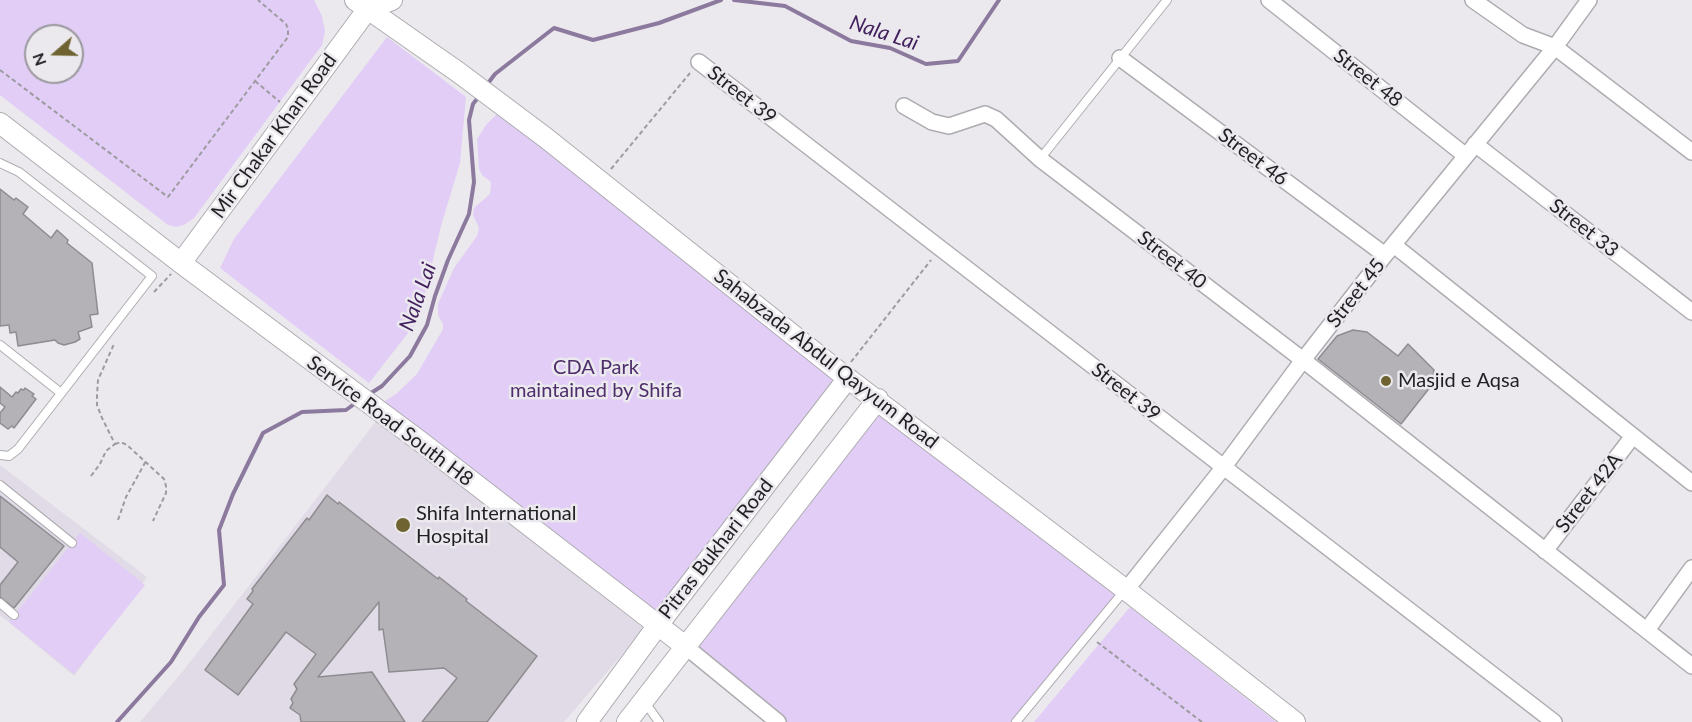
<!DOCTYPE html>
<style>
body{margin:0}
#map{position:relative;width:1692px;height:722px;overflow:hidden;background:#ebe9ee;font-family:Lato,sans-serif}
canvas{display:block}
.north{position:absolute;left:24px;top:24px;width:60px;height:60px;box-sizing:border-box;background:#ebe9ee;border:2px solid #9a989c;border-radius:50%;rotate:250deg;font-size:16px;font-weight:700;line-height:24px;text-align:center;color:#201f21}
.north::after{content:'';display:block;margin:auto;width:21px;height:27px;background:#6f6431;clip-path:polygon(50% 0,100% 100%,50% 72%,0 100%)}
</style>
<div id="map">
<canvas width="1692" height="722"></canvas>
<div class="north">N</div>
</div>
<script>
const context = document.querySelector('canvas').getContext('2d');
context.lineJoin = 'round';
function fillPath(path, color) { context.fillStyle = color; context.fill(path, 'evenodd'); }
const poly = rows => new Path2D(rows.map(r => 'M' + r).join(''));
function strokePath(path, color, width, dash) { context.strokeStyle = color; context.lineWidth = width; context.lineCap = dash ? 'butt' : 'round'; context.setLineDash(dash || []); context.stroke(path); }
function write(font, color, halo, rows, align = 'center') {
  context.font = font + ' Lato,sans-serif'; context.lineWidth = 5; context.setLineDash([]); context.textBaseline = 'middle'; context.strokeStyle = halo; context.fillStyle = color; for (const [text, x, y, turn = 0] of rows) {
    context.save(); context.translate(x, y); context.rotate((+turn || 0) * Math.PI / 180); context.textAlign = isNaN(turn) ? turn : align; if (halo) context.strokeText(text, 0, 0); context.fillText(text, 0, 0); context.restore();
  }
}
fillPath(poly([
 [377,420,644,629,564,722,140,722,183,671],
 [0,465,147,577,74,676,0,615]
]), '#e1dbe7');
fillPath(poly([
 [0,0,314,0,322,16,325,31,322,45,194,218,184,225,176,227,168,225,0,95],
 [36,36,72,36,72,72,36,72],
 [387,37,466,97,460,163,441,226,419,319,369,383,220,268,234,239],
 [504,107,848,378,658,625,374,408,396,394,417,374,443,329,443,324,438,315,438,304,454,268,477,236,479,228,473,215,474,208,490,194,491,182,482,175,479,169,477,139,486,125],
 [878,399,1126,590,1016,722,778,722,685,646],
 [80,533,145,585,74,674,9,622],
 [1130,607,1276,722,1034,722]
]), '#e1cdf6');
strokePath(poly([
 [734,0,785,6,851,41,890,48,926,64,958,61,999,0],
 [486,86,495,74,554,28,593,40,659,23,721,0],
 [368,395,382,386,410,356,427,325,435,296,448,260,469,214,474,182,469,120,473,104,480,95],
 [117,722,171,662,199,617,224,585,219,530,233,494,263,433,302,412,346,410,357,402]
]), '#8c7a9e', 4);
const building = poly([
 [0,189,14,200,16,198,28,207,23,214,51,238,57,230,68,240,67,243,92,263,98,314,90,315,92,327,78,332,80,339,75,342,64,345,58,343,55,340,18,346,16,332,10,333,9,325,0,326,0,189],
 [1353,330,1367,332,1398,356,1408,344,1434,370,1431,386,1401,424,1318,359,1337,336,1353,330],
 [0,387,12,397,16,392,18,393,21,389,24,390,25,388,34,394,32,396,36,399,14,428,12,426,8,429,0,423,0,413,5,407,0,403,0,387],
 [327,495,338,504,339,502,438,579,439,577,467,599,466,601,537,656,487,722,422,722,457,678,444,668,389,672,383,629,379,630,379,602,318,677,372,672,405,722,301,722,300,715,290,708,293,703,291,699,297,689,294,684,316,654,286,632,238,695,205,670,253,604,247,599,253,591,252,589,307,518,309,520,327,495],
 [0,496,64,546,14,608,0,597,0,585,18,562,0,547,0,496]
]);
fillPath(building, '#b4b2b6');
strokePath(building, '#8e8c90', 1.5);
const service = poly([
 [1040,159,1167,0],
 [0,163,19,172,152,276,18,449,9,456,0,455],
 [0,345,61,393],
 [0,485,72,543],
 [0,603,14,615],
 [644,701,659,722],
 [1016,722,1124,591]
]);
const minor = poly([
 [1269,0,1466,156],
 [1473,0,1523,35,1555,47,1692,152],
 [1120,58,1385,255],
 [699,62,1554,722],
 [904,106,932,122,949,126,985,114,996,119,1040,159,1303,360,1692,666],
 [1475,144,1692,312],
 [1395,246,1692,483],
 [1545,551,1633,436],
 [1126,590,1223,468,1303,360,1385,255,1555,47,1589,0],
 [1647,630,1692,568],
 [685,646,778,722]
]);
const tertiary = poly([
 [355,0,458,72,546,138,842,374,1126,590,1295,722],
 [0,123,181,263,421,442,685,646],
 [181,263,367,10,392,0],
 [587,722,658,625,848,378],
 [627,722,878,399]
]);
strokePath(service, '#aeacb0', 10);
strokePath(minor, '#aeacb0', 18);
strokePath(tertiary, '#aeacb0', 22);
strokePath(poly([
 [0,70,168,197,288,37,288,29,286,24,258,0],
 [255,81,280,102],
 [611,169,690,73],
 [154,292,171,274],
 [851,362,931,260],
 [115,444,121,442,127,445,164,479,166,486,166,493,153,521],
 [91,476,100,464,106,451,115,444,102,418,97,405,97,395,98,380,114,344],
 [118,520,126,497,146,461],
 [1097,642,1202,722]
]), '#9d9b9f', 2, [4.5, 3]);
strokePath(service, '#fff', 8);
strokePath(minor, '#fff', 15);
strokePath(tertiary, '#fff', 20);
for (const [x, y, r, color] of [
 [1386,381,6,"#6f6431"],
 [403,525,8,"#6f6431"]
]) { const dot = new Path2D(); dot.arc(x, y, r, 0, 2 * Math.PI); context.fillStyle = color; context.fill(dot); strokePath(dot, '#ebe9ee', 2); }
write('20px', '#201f21', '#ebe9ee', [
 ["Street 48",1368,78,38],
 ["Street 39",742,95,38],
 ["Mir Chakar Khan Road",274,136,-54],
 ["Street 46",1253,157,37],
 ["Street 33",1584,228,38],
 ["Street 40",1172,260,38],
 ["Street 45",1356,293,-52],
 ["Sahabzada Abdul Qayyum Road",826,359,38],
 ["Street 39",1126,392,38],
 ["Service Road South H8",390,421,37],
 ["Street 42A",1589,493,-52],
 ["Pitras Bukhari Road",716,549,-52]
]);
write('20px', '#4f2e6c', '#ebe9ee', [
 ["CDA Park",596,368],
 ["maintained by Shifa",596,391]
]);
write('20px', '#201f21', '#ebe9ee', [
 ["Masjid e Aqsa",1398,381],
 ["Shifa International",416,514],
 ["Hospital",416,537]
], 'left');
write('italic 21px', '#43215e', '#ebe9ee', [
 ["Nala Lai",884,33,18],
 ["Nala Lai",418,297,-70]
]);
</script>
